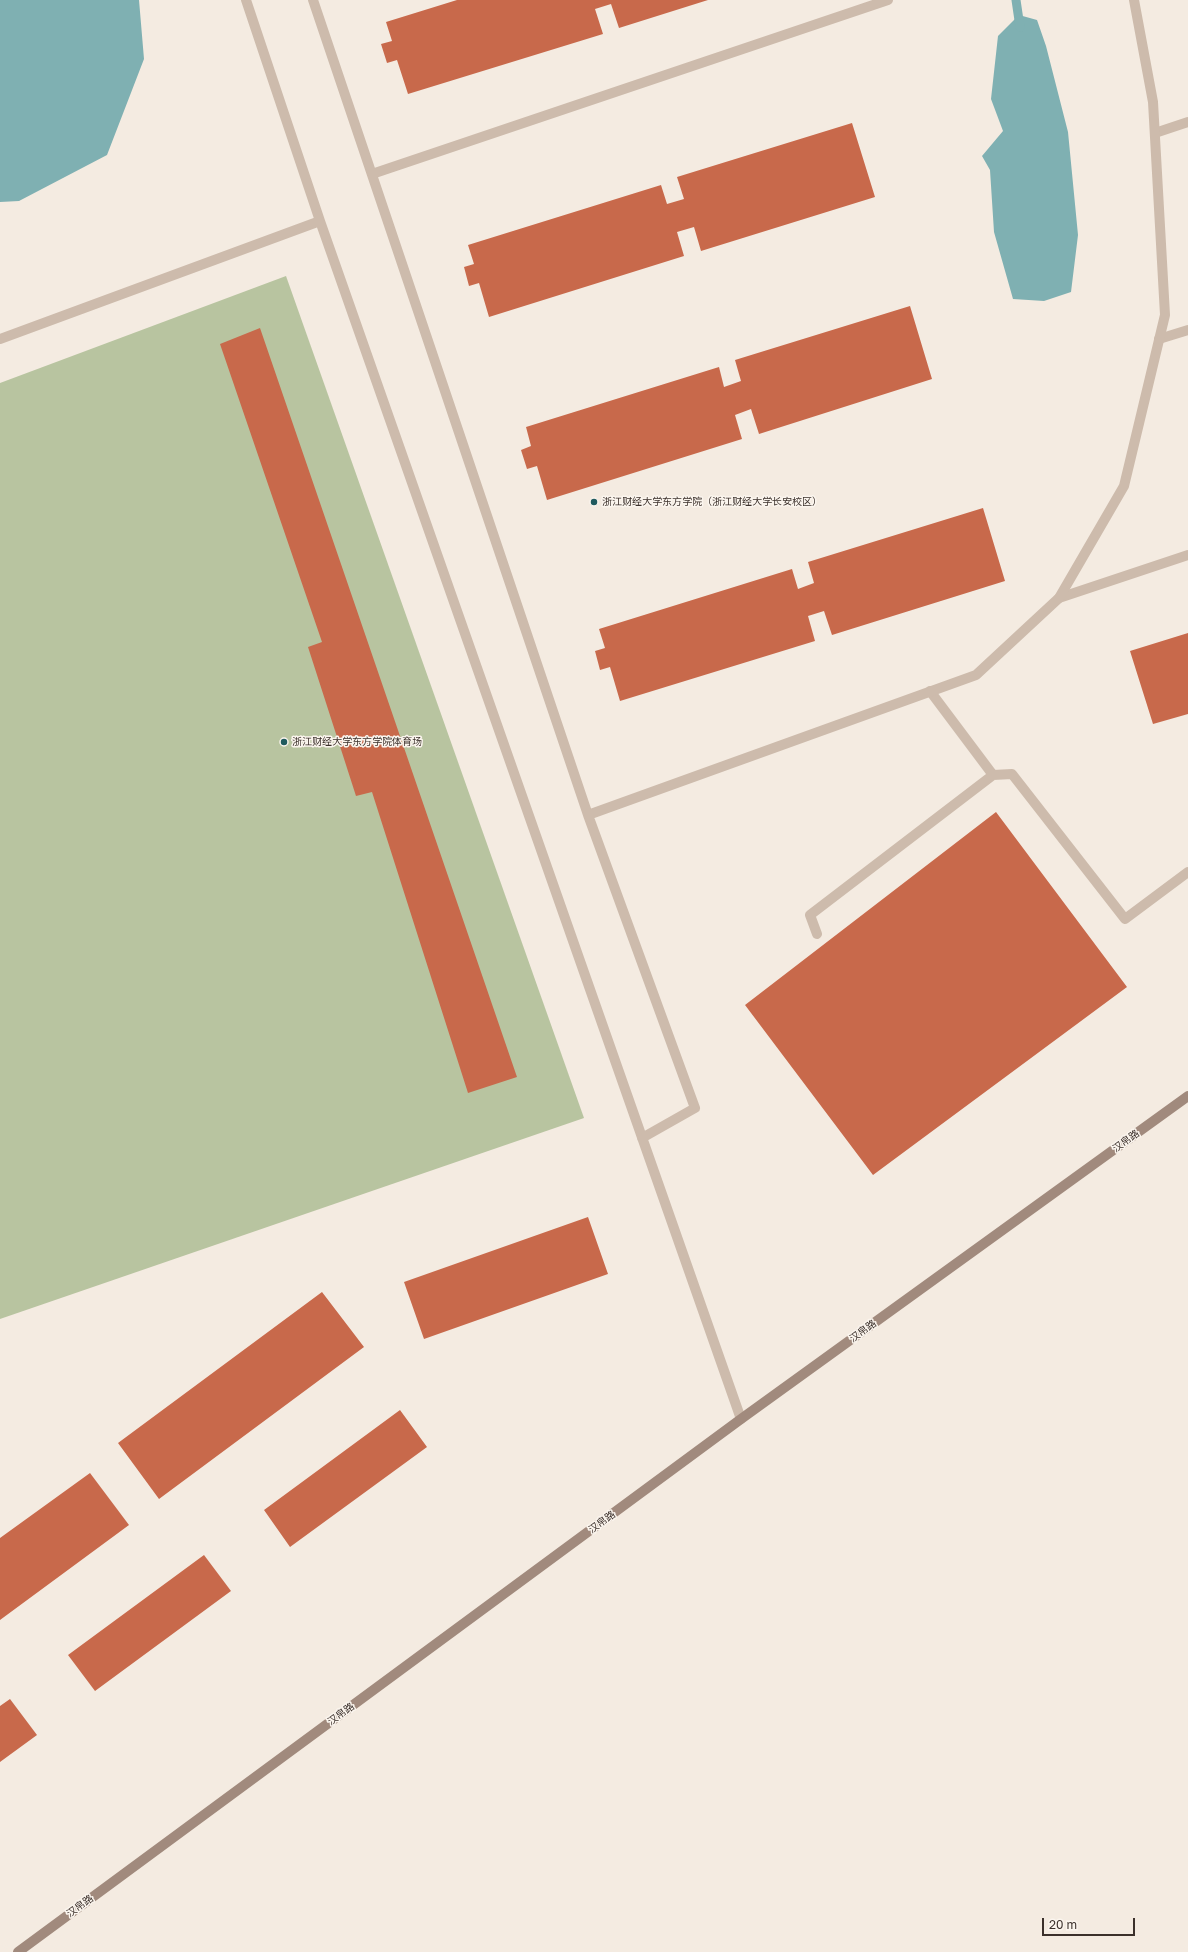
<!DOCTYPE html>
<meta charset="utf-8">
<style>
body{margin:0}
#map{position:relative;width:1188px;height:1952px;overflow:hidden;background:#f4ebe1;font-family:"Golos Text",sans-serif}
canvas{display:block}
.scale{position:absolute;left:1042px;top:1918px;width:93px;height:18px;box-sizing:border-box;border:2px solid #3b302b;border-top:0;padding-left:5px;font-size:12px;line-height:14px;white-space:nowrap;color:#3b302b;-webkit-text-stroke:3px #fbf5ee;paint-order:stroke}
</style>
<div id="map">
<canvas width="1188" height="1952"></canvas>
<div class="scale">20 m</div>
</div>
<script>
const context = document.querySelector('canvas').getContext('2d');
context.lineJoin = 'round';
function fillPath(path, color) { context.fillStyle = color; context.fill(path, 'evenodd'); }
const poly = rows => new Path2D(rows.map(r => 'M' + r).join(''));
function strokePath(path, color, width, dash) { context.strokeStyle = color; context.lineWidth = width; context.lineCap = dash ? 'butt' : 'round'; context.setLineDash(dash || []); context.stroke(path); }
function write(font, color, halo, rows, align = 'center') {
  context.font = font + ' "Golos Text","Noto Sans SC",sans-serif'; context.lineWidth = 3; context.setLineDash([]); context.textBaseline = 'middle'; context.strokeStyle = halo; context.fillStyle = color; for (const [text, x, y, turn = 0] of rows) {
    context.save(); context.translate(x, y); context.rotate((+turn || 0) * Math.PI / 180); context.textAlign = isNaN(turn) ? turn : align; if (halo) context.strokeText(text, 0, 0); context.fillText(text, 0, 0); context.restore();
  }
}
fillPath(poly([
 [286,276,584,1118,0,1319,0,383]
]), '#b8c4a0');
fillPath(poly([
 [0,0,139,0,144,59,107,155,19,201,0,202],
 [1019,15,1037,20,1046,46,1068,132,1078,235,1071,292,1044,301,1013,299,994,232,990,170,982,156,1003,131,991,99,998,36]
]), '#7fb0b2');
strokePath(poly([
 [1016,0,1020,27]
]), '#7fb0b2', 9);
fillPath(poly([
 [457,0,708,0,619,28,611,4,595,9,603,34,408,94,397,60,387,63,381,44,392,41,386,22],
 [852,123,875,197,701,251,694,227,677,232,684,256,489,317,479,283,469,286,464,267,474,264,468,245,661,185,667,204,684,199,677,177],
 [910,306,932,379,759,434,751,409,735,415,742,439,547,500,537,466,527,469,521,450,531,446,526,427,719,367,724,387,741,381,735,360],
 [260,328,517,1077,468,1093,372,792,356,796,308,647,322,642,220,344],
 [983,508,1005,581,832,635,824,611,808,616,815,641,620,701,610,667,600,670,595,651,605,648,599,629,792,569,798,589,814,583,808,562],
 [1188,633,1188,714,1153,724,1130,651],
 [996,812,1127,987,873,1175,745,1005],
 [588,1217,608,1274,424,1339,404,1282],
 [322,1292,364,1347,159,1499,118,1443],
 [400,1410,427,1447,290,1547,264,1510],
 [90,1473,129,1525,0,1620,0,1538],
 [204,1555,231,1591,95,1691,68,1655],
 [10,1699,37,1735,0,1762,0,1706]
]), '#c8694b');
strokePath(poly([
 [1155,133,1188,122],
 [1159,339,1188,330],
 [1059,598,1188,555],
 [993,775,1012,774,1125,919,1188,872],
 [817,934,810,915,993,775,930,691]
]), '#cdbbac', 10);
strokePath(poly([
 [246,0,320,221,741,1419],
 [313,0,588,815,976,675,1059,598,1124,486,1165,315,1153,102,1134,0],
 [372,174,888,0],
 [0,339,320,221],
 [588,815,695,1108,642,1138]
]), '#cdbbac', 10);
strokePath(poly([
 [18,1952,741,1419,1188,1096]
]), '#a18a7d', 10);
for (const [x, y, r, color] of [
 [594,502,4,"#1f5a5e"],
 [284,742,4,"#1f5a5e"]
]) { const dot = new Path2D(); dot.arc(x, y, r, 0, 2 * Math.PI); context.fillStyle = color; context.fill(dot); strokePath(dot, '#fbf5ee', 1.5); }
write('10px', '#3b302b', '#fbf5ee', [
 ["浙江财经大学东方学院（浙江财经大学长安校区）",602,502],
 ["浙江财经大学东方学院体育场",292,742]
], 'left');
write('10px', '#3b302b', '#fbf5ee', [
 ["汉帛路",1126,1141,-36],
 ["汉帛路",863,1331,-36],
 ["汉帛路",602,1522,-36],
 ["汉帛路",341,1714,-36],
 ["汉帛路",80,1906,-36]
]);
</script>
